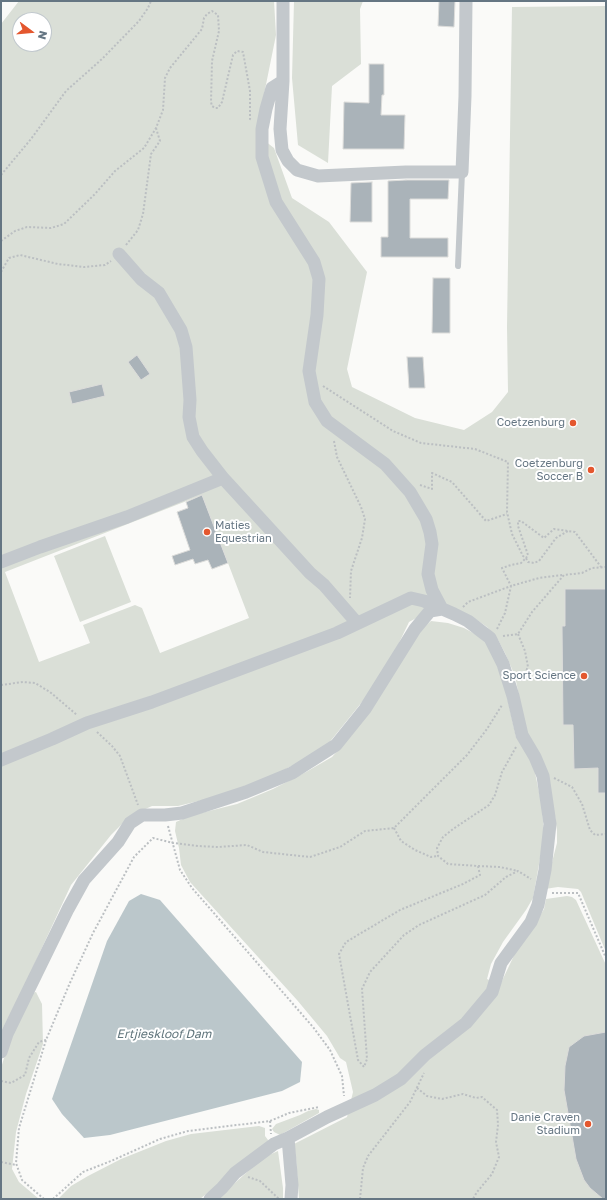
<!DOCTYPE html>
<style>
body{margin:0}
#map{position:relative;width:607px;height:1200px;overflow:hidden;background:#fafaf8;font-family:"Golos Text",sans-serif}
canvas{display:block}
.frame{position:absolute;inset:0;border:2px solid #657683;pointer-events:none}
.north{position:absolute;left:12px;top:12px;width:40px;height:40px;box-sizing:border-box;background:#fff;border:1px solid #c1c8cd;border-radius:50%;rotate:106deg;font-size:11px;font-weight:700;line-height:16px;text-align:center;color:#657683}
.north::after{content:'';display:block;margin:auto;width:14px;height:18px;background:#e4572e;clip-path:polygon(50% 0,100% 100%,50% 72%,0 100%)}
</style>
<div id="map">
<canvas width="607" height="1200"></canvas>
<div class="frame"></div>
<div class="north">N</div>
</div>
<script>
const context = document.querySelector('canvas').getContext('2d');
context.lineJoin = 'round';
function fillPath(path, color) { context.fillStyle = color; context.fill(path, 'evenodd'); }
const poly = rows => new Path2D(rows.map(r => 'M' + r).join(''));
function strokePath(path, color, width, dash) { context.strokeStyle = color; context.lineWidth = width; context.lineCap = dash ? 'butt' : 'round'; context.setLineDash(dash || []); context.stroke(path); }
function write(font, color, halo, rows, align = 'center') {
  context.font = font + ' "Golos Text",sans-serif'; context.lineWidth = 4; context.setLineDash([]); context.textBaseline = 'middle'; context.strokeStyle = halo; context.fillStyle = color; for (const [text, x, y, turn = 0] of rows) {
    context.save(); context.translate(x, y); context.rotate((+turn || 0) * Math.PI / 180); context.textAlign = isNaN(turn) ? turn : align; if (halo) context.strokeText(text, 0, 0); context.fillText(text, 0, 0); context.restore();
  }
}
fillPath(poly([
 [19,1,274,1,276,35,256,134,274,148,292,198,329,222,367,272,347,369,352,387,415,418,464,430,492,412,508,392,507,327,512,7,606,6,606,952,581,892,578,889,558,887,545,889,557,843,557,831,555,816,527,736,515,676,505,653,498,640,487,627,477,620,444,603,409,622,398,645,366,697,324,749,261,782,211,798,178,806,152,806,130,816,111,835,71,885,22,991,1,1032,1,24],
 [20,20,44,20,44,44,20,44],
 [202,495,249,618,160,653,142,608,135,605,83,625,90,643,39,662,5,572],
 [294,1,363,1,360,9,361,64,332,86,328,163,298,145,292,78],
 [105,536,131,602,80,622,54,556],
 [431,621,448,623,464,628,477,635,488,645,503,679,516,737,527,750,534,768,542,806,544,836,533,898,526,910,503,942,491,964,487,979,500,985,519,945,533,927,544,909,546,899,567,896,572,897,576,900,606,965,606,1199,299,1199,296,1158,294,1144,347,1117,353,1092,346,1062,340,1058,327,1036,297,1000,190,882,181,865,179,848,175,831,176,822,189,816,237,804,273,789,306,772,332,757,351,736,417,633],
 [36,992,42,1004,43,1044,26,1094,16,1132,12,1169,19,1182,39,1199,1,1199,1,1068,7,1048,32,993],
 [316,1109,319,1110,319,1113,280,1135,274,1132,272,1129,276,1124,300,1115,308,1111],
 [259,1126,265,1128,265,1136,268,1140,268,1143,200,1199,58,1199,71,1186,88,1176,121,1159,166,1141,191,1134],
 [278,1151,283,1188,283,1199,217,1199,255,1165,269,1155]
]), '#dadfd7');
fillPath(poly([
 [141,894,160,900,302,1062,300,1082,282,1091,110,1135,84,1138,62,1114,52,1099,107,941,129,901]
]), '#bbc7cb');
const building = poly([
 [439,1,455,1,454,27,438,26,439,1],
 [369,64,384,64,384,95,382,95,381,115,405,115,404,149,343,149,344,102,369,103,369,64],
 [406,180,449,180,448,199,410,199,410,238,448,238,448,257,381,257,381,237,388,237,388,181,406,180],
 [372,182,372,222,350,222,351,183,372,182],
 [433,278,450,278,450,333,432,333,433,278],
 [137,355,150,374,141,380,128,362,137,355],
 [407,357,423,357,425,388,409,388,407,357],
 [102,384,105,396,72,404,69,392,102,384],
 [202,495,228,563,212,569,208,560,195,564,193,559,175,565,172,556,190,550,177,512,188,508,186,502,202,495],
 [565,589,606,589,606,793,598,793,598,768,574,769,573,725,563,725,562,626,565,626,565,589],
 [606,1032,606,1199,603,1199,590,1188,584,1180,576,1159,564,1090,565,1066,569,1047,584,1036,606,1032]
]);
fillPath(building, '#aab3b9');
strokePath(building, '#dcdcda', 1);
strokePath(poly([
 [1,175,31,139,66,91,102,59,139,21,148,8,151,1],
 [1,241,15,231,27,227,51,228,64,224,95,194,115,171,144,148,156,128,163,110,165,78,170,68,202,29,204,18,207,14,212,11,218,15,219,31,212,61,211,102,212,106,215,108,218,108,222,102,233,55,237,51,243,52,250,91,250,119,252,120],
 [126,245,138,230,143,214,151,154,160,141,156,128],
 [1,272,9,258,20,255,58,264,84,267,105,265,111,261],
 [323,386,393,431,421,443,475,449,508,462,507,512,512,534,523,556,526,558,528,555,518,526,518,521,521,521,544,538,554,529,575,532,601,567],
 [334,441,337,457,361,507,365,519,362,538,351,571,350,598],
 [420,485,432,489,432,473,452,482,486,521,507,514],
 [463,607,468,602,511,586,502,568,511,565,521,563,526,558,528,562,534,563,539,561,556,538,568,531],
 [497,629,505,613,511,586,539,578,563,575],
 [518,634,525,651,528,667,520,682],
 [503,636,518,634,532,612,564,575,582,573,592,568,606,567],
 [1,685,23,682,35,683,50,692,77,715],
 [97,732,112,746,120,756,138,805],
 [516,747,502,772,495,795,489,805,453,829,443,837,437,848,438,856,448,864,478,866,480,875,463,884,400,910,346,942,339,954,358,1060,364,1067,367,1059,362,989,370,972,404,935,419,925,485,895,506,877,518,871,531,879],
 [554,778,572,787,582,804,590,830,595,835,606,834],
 [168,826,180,870,192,888,313,1027,330,1050,342,1076,344,1096],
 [394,828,401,841,415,850,431,857,438,856],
 [478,866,500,867,518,871],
 [552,893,578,893,606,958],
 [1,1081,11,1083,25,1075,29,1058,39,1042,46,1040],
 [417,1088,427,1096,442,1099,463,1094,476,1098,482,1097,497,1110,498,1125,496,1142,499,1157,492,1174,477,1192,473,1199],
 [270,1121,271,1134],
 [1,1162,16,1165],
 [248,1177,260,1181,279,1199],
 [44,1199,22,1180,16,1163,19,1128,46,1040,69,985,93,933,134,857,153,838,173,843,198,846,218,847,247,845,263,852,310,857,340,847,365,831,394,828,467,755,487,729,502,705],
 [53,1199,83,1172,111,1161,160,1139,188,1131,270,1121,289,1113,319,1107],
 [360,1199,363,1168,368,1156,410,1102,424,1073]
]), '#bbbfc2', 2, [2, 2]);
strokePath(poly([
 [458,266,462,172]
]), '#c3c8cc', 6);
strokePath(poly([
 [283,1,283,81,280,129,282,150,288,161,297,170,318,176,406,172,462,172,465,96,466,1],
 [283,81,272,88,266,109,262,129,262,157,276,202,314,262,319,279,317,315,309,371,315,402,327,421,385,464,410,492,426,519,430,532,432,544,428,574,432,590,442,609],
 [119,254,141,279,159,293,181,330,186,347,190,400,189,417,193,437,202,451,223,478,310,573,324,585,357,623],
 [1,562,40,547,127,517,223,478],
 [1,760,52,739,87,723,152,702,337,633,411,598,424,601,454,614,468,621,490,638,503,664,513,696,522,735,535,757,543,776,550,824,545,870,538,905,531,922,501,963,492,992,466,1023,425,1055,401,1079,375,1095,327,1117,288,1138,274,1144,235,1173,222,1188,210,1199],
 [1,1052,7,1034,68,909,84,880,118,842,130,823,142,815,165,815,182,813,246,792,292,773,336,745,365,709,415,629,430,611,442,609],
 [288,1138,292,1185,291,1199]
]), '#c3c8cc', 13);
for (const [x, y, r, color] of [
 [573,423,4,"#e4572e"],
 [591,470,4,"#e4572e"],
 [207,532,4,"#e4572e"],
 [584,676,4,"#e4572e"],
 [588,1124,4,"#e4572e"]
]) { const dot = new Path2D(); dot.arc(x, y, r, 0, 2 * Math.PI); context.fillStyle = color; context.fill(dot); strokePath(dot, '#fff', 1.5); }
write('11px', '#657683', '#fff', [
 ["Coetzenburg",565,423],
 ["Coetzenburg",583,464],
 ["Soccer B",583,477],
 ["Maties",215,526,"left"],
 ["Equestrian",215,539,"left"],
 ["Sport Science",576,676],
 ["Danie Craven",580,1118],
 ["Stadium",580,1131]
], 'right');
write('italic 12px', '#60757c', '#fff', [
 ["Ertjieskloof Dam",164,1034]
]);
</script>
